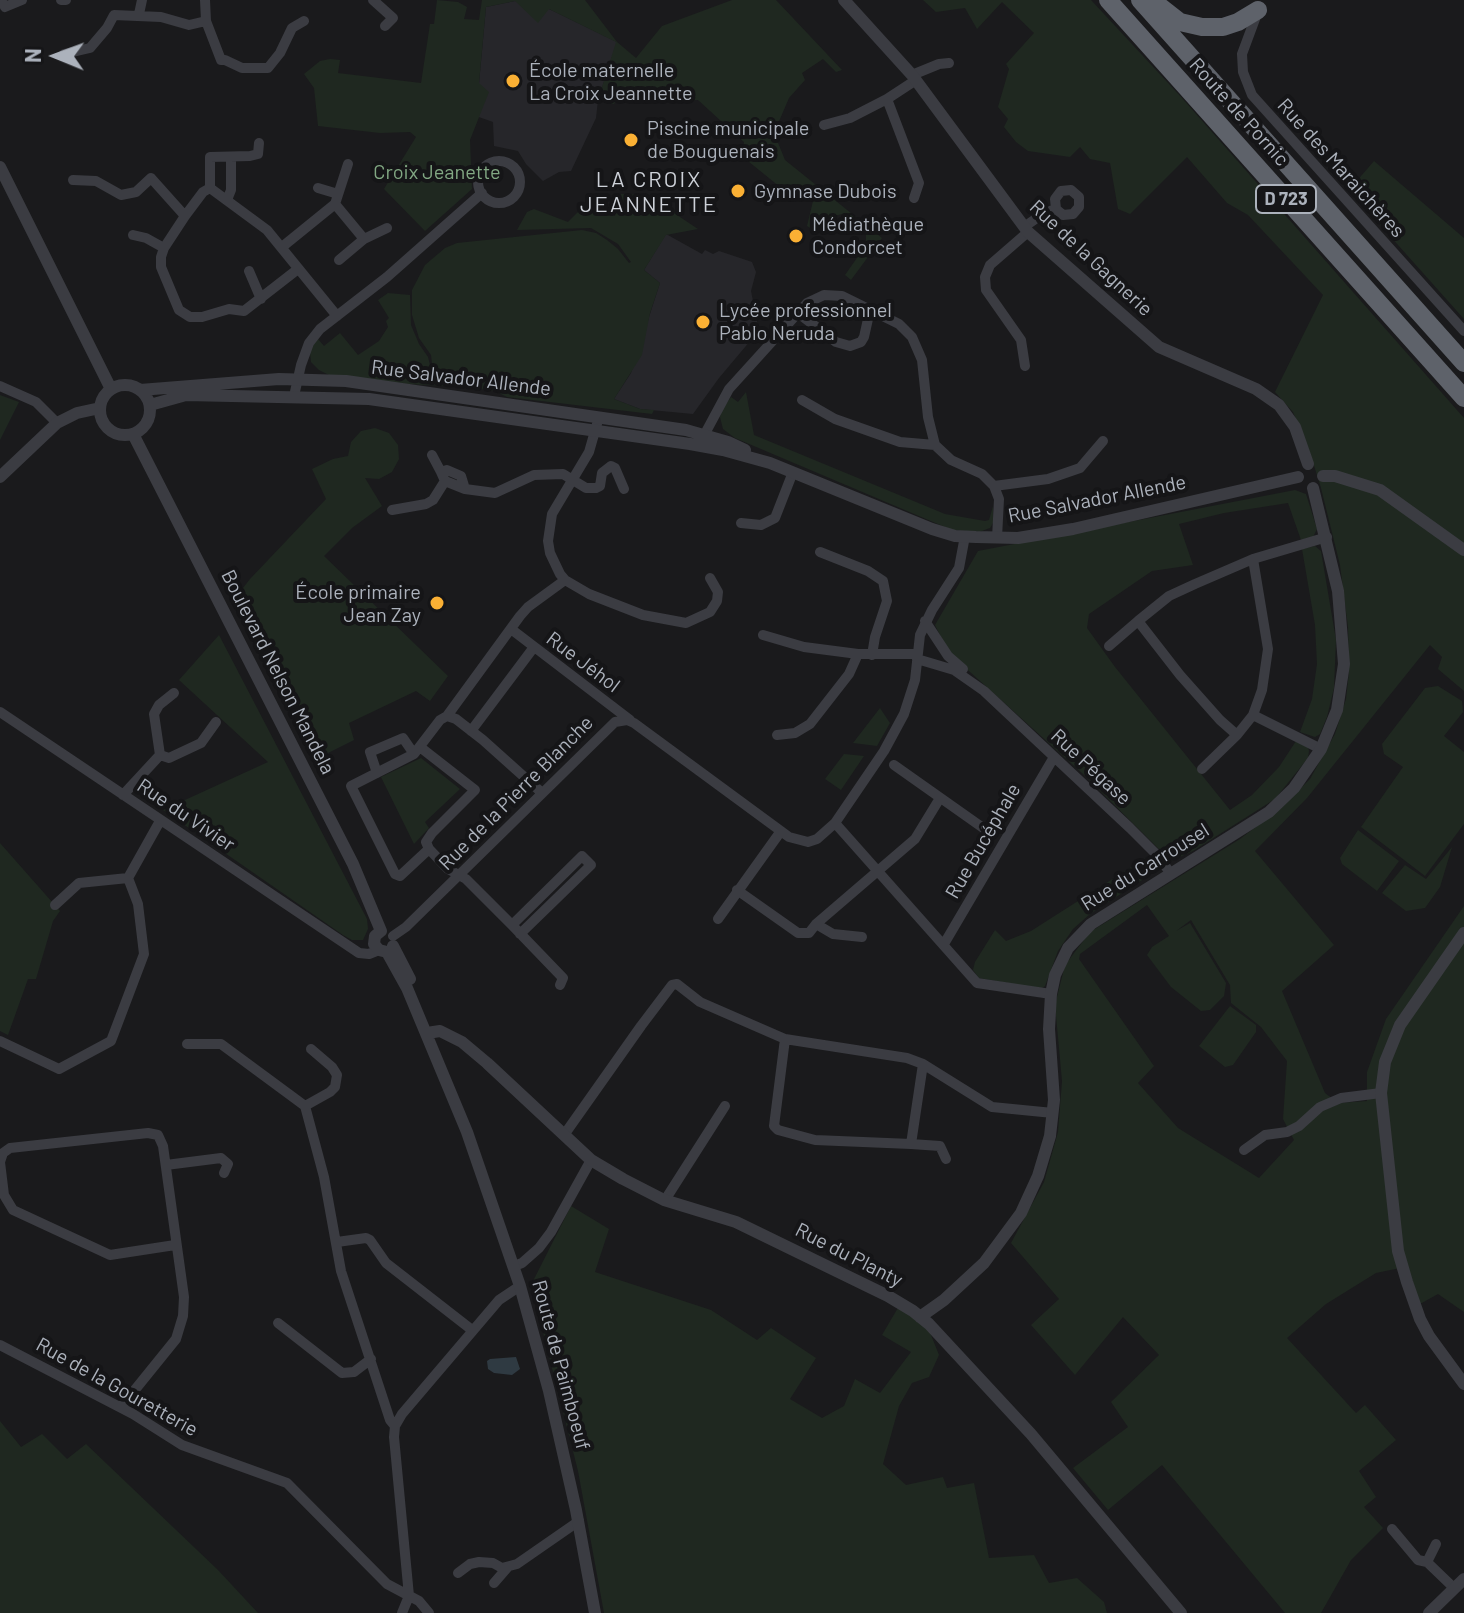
<!DOCTYPE html>
<meta charset="utf-8">
<style>
body{margin:0}
#map{position:relative;width:1464px;height:1613px;overflow:hidden;background:#1a1a1c;font-family:Barlow,sans-serif}
canvas{display:block}
.north{position:absolute;left:16px;top:16px;width:80px;height:80px;-webkit-text-stroke:6px #151517;paint-order:stroke;rotate:271deg;font-size:22px;font-weight:700;line-height:32px;text-align:center;color:#acb2bc}
.north::after{content:'';display:block;margin:auto;width:28px;height:36px;background:#acb2bc;clip-path:polygon(50% 0,100% 100%,50% 72%,0 100%)}
</style>
<div id="map">
<canvas width="1464" height="1613"></canvas>
<div class="north">N</div>
</div>
<script>
const context = document.querySelector('canvas').getContext('2d');
context.lineJoin = 'round';
function fillPath(path, color) { context.fillStyle = color; context.fill(path, 'evenodd'); }
const poly = rows => new Path2D(rows.map(r => 'M' + r).join(''));
function strokePath(path, color, width, dash) { context.strokeStyle = color; context.lineWidth = width; context.lineCap = dash ? 'butt' : 'round'; context.setLineDash(dash || []); context.stroke(path); }
function write(font, color, halo, rows, align = 'center') {
  context.font = font + ' Barlow,sans-serif'; context.lineWidth = 8; context.setLineDash([]); context.textBaseline = 'middle'; context.strokeStyle = halo; context.fillStyle = color; for (const [text, x, y, turn = 0] of rows) {
    context.save(); context.translate(x, y); context.rotate((+turn || 0) * Math.PI / 180); context.textAlign = isNaN(turn) ? turn : align; if (halo) context.strokeText(text, 0, 0); context.fillText(text, 0, 0); context.restore();
  }
}
fillPath(poly([
 [515,1,549,9,617,42,598,100,596,118,571,171,559,172,543,181,526,164,518,151,494,146,493,122,476,116,486,7],
 [666,234,702,254,705,250,713,254,719,251,752,262,756,272,751,291,758,326,756,334,719,378,693,414,640,409,614,399,631,373,660,283,644,270]
]), '#26262a');
fillPath(poly([
 [437,0,458,2,467,7,464,19,479,20,482,0,585,0,617,42,636,58,662,26,732,0,776,0,842,70,836,72,823,59,802,73,805,80,789,98,774,133,785,160,882,238,851,280,845,275,866,245,866,235,862,224,846,213,830,217,818,233,807,226,813,201,795,187,780,187,738,153,743,149,744,142,698,100,637,103,627,86,621,91,614,104,598,100,616,42,549,9,538,23,515,1,486,7,479,83,489,92,470,140,472,189,425,231,384,189,416,137,410,132,380,133,318,126,314,88,304,74,320,61,330,59,340,60,338,73,421,83,430,24,434,24],
 [923,0,1091,0,1182,98,1464,418,1464,691,1438,669,1442,657,1430,645,1307,798,1255,851,1334,945,1282,991,1325,1093,1338,1103,1367,1101,1367,1072,1386,1019,1464,906,1464,1312,1438,1294,1420,1304,1405,1267,1376,1273,1326,1304,1287,1338,1356,1413,1365,1405,1396,1440,1359,1471,1376,1497,1364,1507,1383,1528,1351,1560,1321,1613,1285,1613,1162,1465,1108,1510,1073,1468,1128,1427,1111,1402,1159,1355,1123,1317,1075,1375,1031,1325,1059,1299,1011,1243,1044,1182,1058,1132,1062,1081,1055,1005,1065,965,1090,932,1240,839,1283,806,1310,779,1335,734,1346,699,1349,672,1348,627,1340,565,1321,488,1311,456,1293,412,1275,392,1323,295,1248,215,1227,203,1187,157,1130,214,1118,209,1110,163,1090,159,1080,147,1070,157,1028,151,1016,142,1004,127,1008,119,998,107,1009,69,1006,64,1034,33,1002,2,977,29,965,8,936,12],
 [1147,905,1169,936,1152,947,1147,955,1171,987,1201,1011,1210,1010,1224,996,1226,983,1190,923,1176,931,1191,920,1230,985,1231,1003,1261,1027,1287,1061,1283,1119,1294,1140,1259,1178,1178,1128,1138,1083,1154,1066,1079,959,1080,954],
 [1374,161,1464,238,1464,319,1349,190],
 [620,194,647,195,698,229,666,235,644,270,660,283,650,313,642,355,614,399,640,409,654,410,652,414,507,397,495,391,473,387,404,384,329,375,319,370,311,362,310,352,313,344,318,339,324,346,340,333,358,355,379,341,388,327,386,321,389,318,378,300,388,293,410,295,411,325,419,344,428,357,434,381,431,355,419,338,412,315,412,290,425,265,445,248,457,243,582,230,596,233,607,240,618,249,629,263,631,262,618,244,591,228,517,230,527,212,534,209,568,222,585,205,615,216],
 [746,392,754,435,945,514,985,521,989,520,993,506,993,523,990,528,979,532,952,530,735,438,723,429,720,417,722,409,731,397,738,402],
 [0,395,19,402,0,440],
 [375,428,389,433,398,445,399,459,392,472,379,479,365,478,382,506,352,528,324,556,448,676,430,701,416,691,349,723,354,740,314,760,233,601,250,579,326,499,312,469,333,459,348,456,351,442,361,431],
 [1295,490,1306,494,1317,529,1313,537,1301,540,1288,503,1224,513,1179,524,1193,565,1152,571,1089,614,1087,628,1115,667,1230,810,1252,795,1279,767,1296,741,1308,747,1309,751,1308,758,1275,799,1193,851,1171,861,1083,774,949,653,935,625,978,551],
 [1315,546,1321,551,1336,640,1334,688,1327,717,1320,734,1315,737,1300,732,1312,699,1317,664,1315,625,1302,549],
 [219,635,367,919,368,929,363,940,352,940,343,935,163,810,268,762,179,680],
 [1438,686,1462,701,1463,712,1444,736,1464,752,1464,824,1425,876,1361,827,1403,767,1384,754,1382,744,1425,688],
 [880,708,890,723,877,746,853,743],
 [844,754,864,756,841,790,825,779],
 [421,758,460,789,425,822,429,828,414,844,381,777],
 [1358,830,1399,861,1377,891,1342,864,1340,858],
 [0,843,60,911,53,921,36,979,28,979,8,1035,0,1031],
 [1452,847,1440,887,1425,908,1406,911,1382,893,1405,865,1426,879],
 [1147,857,1156,871,1090,914,1073,929,1058,951,1045,986,1041,989,979,978,973,970,975,962,995,930,1006,941,1031,931],
 [1230,1006,1256,1025,1256,1032,1233,1065,1225,1067,1199,1046],
 [571,1206,609,1229,595,1272,711,1310,757,1340,771,1328,816,1358,790,1399,822,1418,844,1406,855,1379,880,1393,911,1352,882,1335,899,1306,929,1330,939,1355,929,1377,912,1383,899,1406,883,1464,906,1485,943,1477,947,1488,974,1483,989,1558,1034,1555,1049,1583,1077,1578,1104,1602,1107,1613,604,1613,578,1471,531,1285],
 [0,1421,21,1447,42,1434,67,1459,86,1444,218,1570,258,1613,0,1613]
]), '#1f2820');
fillPath(poly([
 [516,1357,520,1369,512,1375,494,1373,488,1369,487,1361,490,1359]
]), '#2f3a42');
strokePath(poly([
 [1,0,5,7,22,0],
 [61,0,66,0],
 [205,0,206,21,221,60,225,60,242,68,268,68,280,53,292,28,304,21],
 [373,0,393,18,385,26],
 [1258,11,1242,54,1243,72,1252,95,1464,331],
 [139,14,142,0],
 [64,54,90,48,107,28,114,15,161,17,189,25,206,21],
 [912,75,939,64,949,63],
 [824,125,850,118,887,99],
 '478 182a21 21 0 1 1 42 0a21 21 0 1 1-42 0Z',
 [73,180,96,181,121,195,136,192,151,178,185,216],
 [210,188,203,192,185,216,164,248,161,257,161,267,179,310,190,317,202,317,229,309,244,311,298,269],
 [210,188,267,230,337,316],
 [210,188,210,157,250,156,258,154,259,143],
 [318,188,338,194],
 [914,198,919,183,887,99,916,80],
 [227,200,231,190,231,158],
 [335,204,348,164],
 [1024,227,1044,213,1056,209,1063,215,1073,214,1079,207,1079,197,1071,190,1061,191,1055,199,1056,209],
 [133,235,146,238,164,248],
 [282,247,335,204,364,239,387,228],
 [339,260,364,239],
 [249,271,261,299],
 [798,313,836,342,850,346,861,342,864,337,870,310],
 [1025,366,1021,340,986,290,985,277,990,265,1028,232],
 [0,386,36,402,57,423],
 [294,396,301,365,309,343,320,329,387,277,482,193],
 [802,400,835,419,900,442,935,445],
 [597,424,589,452,552,514,548,541,550,553,560,574,565,580,589,594,643,615,686,623,710,612,717,601,718,592,710,578],
 [701,441,729,389,807,303,824,295,842,296,899,324,912,337,922,360,928,417,935,445,951,460,982,474,994,486,999,499,997,538],
 [432,455,441,472],
 [994,486,1048,479,1080,468,1103,441],
 [465,489,495,493,534,475,563,474,586,488,596,488,600,486,602,473,611,466,615,468,624,489],
 [392,510,426,504,433,500,445,481,441,472,447,470,461,476,465,489,445,481],
 [741,523,761,525,775,518,793,472],
 [820,552,868,571,883,581,887,601,875,637,872,655],
 [1253,559,1268,649,1262,690,1253,715,1237,735,1220,720,1180,675,1138,621,1169,596,1195,584,1253,559,1327,537],
 [925,621,948,656,963,669],
 [511,629,630,720],
 [763,635,804,647,858,654,917,654],
 [1109,646,1138,621],
 [917,659,954,670,984,691,1130,828,1160,858,1170,873],
 [0,712,359,953,369,954,379,950],
 [1253,715,1321,749],
 [447,716,456,719,483,740,541,792],
 [471,731,534,647],
 [777,735,795,733,810,724,849,674,858,654],
 [420,747,475,790,432,833,426,842,429,849],
 [160,755,169,758,201,743,216,722],
 [894,765,986,830],
 [1202,769,1237,735],
 [377,773,370,752,403,738,414,754],
 [123,795,160,755,154,714,159,705,174,693],
 [835,823,977,983,1051,994],
 [128,878,160,821],
 [737,890,798,933,809,933,816,924,915,839,940,798],
 [55,905,79,883,128,878],
 [718,919,781,831],
 [816,924,833,934,862,937],
 [512,925,582,856,591,865,520,934],
 [393,936,406,927,615,722,627,720,634,723,789,837,808,842,817,839,835,823,884,751,904,714,915,680,920,635,932,610,959,568,965,536],
 [944,944,1054,757],
 [560,985,563,978,512,925,466,879,448,869,429,849,400,876,395,874,351,786,414,754,440,720,447,716,520,616,528,607,565,580],
 [785,1039,774,1126,778,1130,815,1140,911,1144,923,1064],
 [0,1041,59,1069,111,1041,144,954,138,904,128,878],
 [187,1044,221,1044,305,1106,324,1177,341,1271,390,1420,395,1426],
 [305,1106,330,1092,335,1087,337,1075,332,1067,311,1049],
 [564,1135,641,1026,672,985,677,984,700,1002,785,1039,907,1058,923,1064,992,1107,1053,1113],
 [911,1144,940,1146,946,1159],
 [1244,1150,1265,1135,1287,1132,1299,1126,1320,1107,1341,1098,1381,1093],
 [0,1162,3,1153,10,1148,148,1133,158,1135,163,1146,184,1297,183,1316,176,1339,121,1407],
 [0,1162,4,1195,13,1210,110,1255,175,1245],
 [166,1165,221,1158,228,1164,224,1173],
 [665,1200,725,1106],
 [337,1242,366,1238,370,1240,386,1263,472,1330],
 [514,1266,522,1263,539,1248,551,1232,591,1160],
 [278,1323,342,1373,354,1372,371,1359],
 [0,1345,133,1414,182,1445,287,1483,387,1584,419,1601,429,1613],
 [1392,1529,1418,1560,1427,1562,1454,1588],
 [1427,1562,1436,1544],
 [458,1573,470,1564,479,1562,493,1563,502,1568,517,1564,579,1521],
 [494,1583,507,1568],
 [409,1596,394,1437,395,1426,402,1414,499,1300,520,1286],
 [402,1613,409,1596]
]), '#3b3c42', 10);
strokePath(poly([
 [844,0,912,75,1028,232,1159,347,1256,389,1279,405,1295,427,1308,464],
 [0,167,111,389],
 '100 410a25 25 0 1 1 50 0a25 25 0 1 1-50 0Z',
 [140,390,279,379,346,381,686,430,728,442,745,450],
 [150,405,186,395,369,399,690,444,723,450,770,463,932,529,955,536,976,537,1018,538,1073,529,1298,477],
 [133,434,353,864,381,931],
 [1323,476,1335,476,1380,490,1464,550],
 [0,477,57,423,77,413,100,408],
 [381,931,375,936,374,944,379,950,387,952],
 [1464,933,1400,1025,1385,1062,1381,1093,1398,1251,1407,1282,1420,1319,1429,1336,1464,1384],
 [393,946,410,979],
 [387,952,407,988,467,1132,520,1286,549,1391,576,1510,595,1613],
 [427,1033,440,1031,462,1042,487,1063,591,1160,623,1179,664,1200,736,1222,888,1296,913,1311,929,1324,1031,1434,1181,1613],
 [920,1317,944,1300,984,1263,1021,1213,1038,1176,1050,1136,1054,1100,1049,1029,1051,994,1055,975,1068,948,1091,924,1269,812,1294,788,1321,749,1337,710,1344,664,1338,591,1313,488],
 [1429,1613,1464,1579]
]), '#3b3c42', 12);
strokePath(poly([
 [1108,0,1464,398],
 [1140,0,1464,363],
 [1153,1,1180,22,1202,27,1223,27,1238,22,1258,10]
]), '#5e626a', 18);
for (const [x, y, r, color] of [
 [513,81,8,"#fab034"],
 [631,140,8,"#fab034"],
 [738,191,8,"#fab034"],
 [796,236,8,"#fab034"],
 [703,322,8,"#fab034"],
 [437,603,8,"#fab034"]
]) { const dot = new Path2D(); dot.arc(x, y, r, 0, 2 * Math.PI); context.fillStyle = color; context.fill(dot); strokePath(dot, '#151517', 3); }
for (const [x, y, w] of [
 [1286,199,60]
]) { const box = new Path2D(); box.roundRect(x - w / 2, y - 14, w, 28, 6); context.fillStyle = '#151517'; context.fill(box); strokePath(box, '#acb2bc', 2); }
write('bold 18px', '#acb2bc', null, [
 ["D 723",1286,199]
]);
write('20px', '#acb2bc', '#151517', [
 ["École maternelle",529,70],
 ["La Croix Jeannette",529,93],
 ["Piscine municipale",647,128],
 ["de Bouguenais",647,151],
 ["Gymnase Dubois",754,191],
 ["Médiathèque",812,224],
 ["Condorcet",812,247],
 ["Lycée professionnel",719,310],
 ["Pablo Neruda",719,333],
 ["École primaire",421,592,"right"],
 ["Jean Zay",421,615,"right"]
], 'left');
write('20px', '#acb2bc', '#151517', [
 ["Route de Pornic",1239,112,48],
 ["Rue des Maraichères",1341,168,48],
 ["Rue de la Gagnerie",1091,258,43],
 ["Rue Salvador Allende",461,378,7],
 ["Rue Salvador Allende",1097,499,-11],
 ["Rue Jéhol",583,662,37],
 ["Boulevard Nelson Mandela",278,672,63],
 ["Rue Pégase",1091,767,43],
 ["Rue de la Pierre Blanche",516,793,-45],
 ["Rue du Vivier",186,815,34],
 ["Rue Bucéphale",983,841,-60],
 ["Rue du Carrousel",1145,867,-32],
 ["Rue du Planty",849,1255,27],
 ["Route de Paimboeuf",561,1365,75],
 ["Rue de la Gouretterie",117,1387,29]
]);
write('20px', '#82a883', '#151517', [
 ["Croix Jeanette",437,172]
]);
context.letterSpacing = '2px';
write('22px', '#cdd1d8', '#151517', [
 ["LA CROIX",649,180],
 ["JEANNETTE",649,205]
]);
context.letterSpacing = '0px';
</script>
